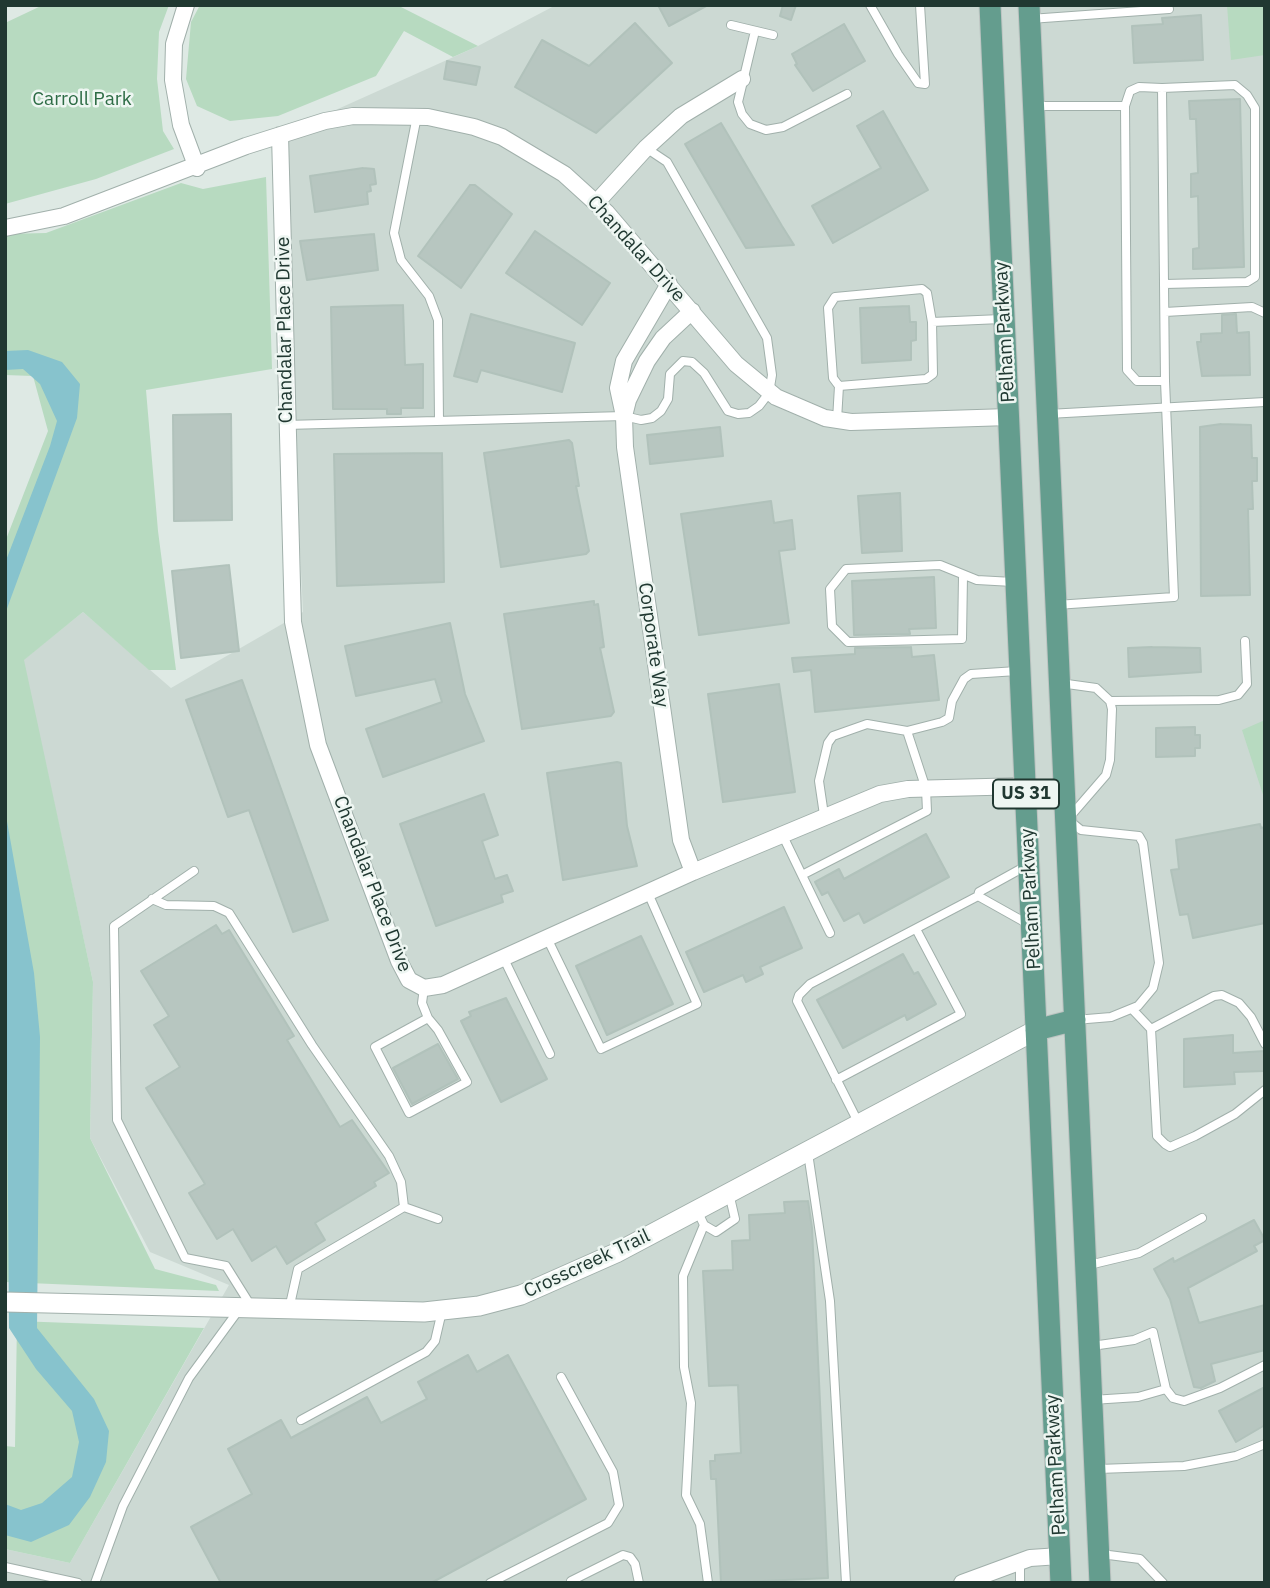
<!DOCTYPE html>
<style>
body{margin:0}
#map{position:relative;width:1270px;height:1588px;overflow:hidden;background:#dee9e4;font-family:"IBM Plex Sans",sans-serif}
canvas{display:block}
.frame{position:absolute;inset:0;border:7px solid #203831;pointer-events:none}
</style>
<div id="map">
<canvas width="1270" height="1588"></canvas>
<div class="frame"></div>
</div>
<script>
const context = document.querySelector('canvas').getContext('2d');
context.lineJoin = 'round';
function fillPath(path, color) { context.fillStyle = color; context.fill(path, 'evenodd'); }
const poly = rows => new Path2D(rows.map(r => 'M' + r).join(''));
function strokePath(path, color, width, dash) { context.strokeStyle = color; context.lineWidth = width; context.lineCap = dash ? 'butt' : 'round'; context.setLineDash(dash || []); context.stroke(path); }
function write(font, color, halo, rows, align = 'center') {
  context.font = font + ' "IBM Plex Sans",sans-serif'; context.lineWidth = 5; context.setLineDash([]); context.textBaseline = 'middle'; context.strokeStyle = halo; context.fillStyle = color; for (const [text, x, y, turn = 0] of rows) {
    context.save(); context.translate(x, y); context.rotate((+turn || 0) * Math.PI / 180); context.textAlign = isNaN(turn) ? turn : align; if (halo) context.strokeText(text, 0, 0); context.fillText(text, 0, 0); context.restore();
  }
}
fillPath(poly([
 [556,5,1265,5,1265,1583,5,1583,5,1549,70,1563,229,1285,150,1252,90,1138,93,982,23,660,83,612,171,688,303,612,280,135,478,46]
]), '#ccd9d3');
fillPath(poly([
 [43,5,169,5,159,32,157,79,163,131,174,149,96,179,5,204,5,23],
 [200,5,397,5,478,46,453,57,404,31,376,76,278,116,230,121,197,106,186,79,191,22],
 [1227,5,1265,5,1265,55,1231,60],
 [266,177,272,369,146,390,158,531,176,670,149,670,83,612,24,660,93,982,90,1138,155,1269,216,1285,219,1291,5,1282,5,542,48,431,33,376,5,375,5,234,46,233,181,183,203,189],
 [1265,720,1265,801,1242,730],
 [17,1321,204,1328,70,1563,5,1549,5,1446,15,1447]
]), '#b7dac0');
fillPath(poly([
 [28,350,62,362,80,384,77,418,5,614,5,563,50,446,57,421,40,384,23,369,5,370,5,351],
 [5,810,34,973,40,1037,37,1328,94,1399,109,1431,106,1462,90,1497,69,1525,31,1542,5,1535,5,1504,21,1510,42,1503,72,1477,79,1442,72,1411,36,1369,9,1328]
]), '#87c3cd');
const building = poly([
 [658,5,708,5,669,26,658,5],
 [783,5,796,5,791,20,780,16,783,5],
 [1201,15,1203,60,1134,63,1132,26,1163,24,1162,18,1201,15],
 [635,23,672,63,596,133,515,87,542,40,589,66,635,23],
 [844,24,865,61,813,91,795,65,797,64,792,54,844,24],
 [447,61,480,67,476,85,444,79,447,61],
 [1240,99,1244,267,1193,269,1193,249,1199,248,1198,196,1191,197,1191,174,1198,173,1196,119,1190,119,1189,101,1240,99],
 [883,111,928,190,833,243,812,206,881,168,857,126,883,111],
 [721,123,782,226,794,245,746,248,685,144,721,123],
 [363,168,374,169,376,184,370,185,371,191,367,192,368,204,315,212,310,176,363,168],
 [470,185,475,185,512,214,461,288,418,256,470,185],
 [535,231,610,283,582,325,506,273,535,231],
 [374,234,378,270,307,280,300,241,374,234],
 [403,305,405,365,423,364,423,408,401,408,401,414,387,414,387,409,333,409,331,307,403,305],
 [909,306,910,322,916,322,916,340,911,341,911,360,862,363,860,308,909,306],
 [471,314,575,343,562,392,481,370,477,382,454,376,471,314],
 [1236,314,1237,333,1249,332,1250,375,1202,376,1197,342,1201,342,1201,334,1222,333,1222,315,1236,314],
 [231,414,232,520,174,521,173,415,231,414],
 [1221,424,1251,425,1252,458,1257,458,1257,481,1252,481,1253,509,1248,509,1250,595,1201,596,1200,427,1221,424],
 [720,427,723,456,650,464,647,435,720,427],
 [569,440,572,443,579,486,576,486,589,551,586,554,501,567,484,453,569,440],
 [442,453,444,582,337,586,334,454,442,453],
 [900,493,902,551,862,553,858,496,900,493],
 [771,501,774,523,792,520,795,549,779,551,789,623,699,635,681,514,771,501],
 [229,565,239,651,181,658,172,571,229,565],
 [934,577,936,628,909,629,910,634,854,635,852,581,934,577],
 [594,601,594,605,598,604,604,647,600,648,614,712,611,716,522,729,504,614,594,601],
 [450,623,465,694,484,741,383,777,366,729,442,702,435,679,356,696,345,646,450,623],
 [911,647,912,657,934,655,939,700,815,712,811,670,794,672,792,658,855,654,855,648,911,647],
 [1152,647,1200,648,1201,672,1129,677,1128,648,1152,647],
 [242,680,328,920,293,932,249,810,228,817,186,700,242,680],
 [779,684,795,792,723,802,708,694,779,684],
 [1195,727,1195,735,1200,735,1200,748,1195,748,1195,756,1156,757,1156,728,1195,727],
 [617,762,621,763,627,826,637,866,563,880,547,773,617,762],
 [484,794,498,835,482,841,495,879,507,875,513,891,501,895,503,902,436,926,400,824,484,794],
 [1260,824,1261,828,1265,827,1265,923,1193,938,1188,914,1180,915,1171,870,1179,869,1176,840,1260,824],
 [926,834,949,877,864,923,859,913,844,921,828,892,822,895,815,882,839,869,844,879,926,834],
 [784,907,802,948,760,967,763,974,746,982,743,975,704,992,686,952,784,907],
 [216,925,222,934,229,930,294,1036,287,1040,340,1127,352,1120,389,1173,374,1182,376,1186,315,1223,325,1240,287,1264,276,1246,252,1261,233,1229,217,1239,189,1193,205,1184,146,1088,180,1067,154,1025,169,1016,141,971,216,925],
 [641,936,673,1004,607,1035,576,966,641,936],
 [903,954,914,974,918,972,936,1004,907,1020,905,1015,843,1048,817,1000,903,954],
 [506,998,547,1079,501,1102,461,1021,471,1016,469,1012,506,998],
 [1233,1035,1233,1053,1265,1051,1265,1071,1234,1072,1235,1084,1184,1087,1184,1039,1233,1035],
 [438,1044,458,1079,412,1104,393,1068,438,1044],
 [808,1201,812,1228,828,1578,721,1583,716,1479,711,1479,710,1461,715,1461,715,1455,741,1453,738,1385,709,1386,703,1271,733,1270,732,1241,750,1240,749,1215,785,1213,784,1202,808,1201],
 [1254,1220,1265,1240,1254,1246,1257,1251,1188,1288,1199,1323,1265,1305,1265,1350,1211,1364,1215,1381,1201,1388,1194,1387,1170,1299,1154,1269,1173,1258,1174,1262,1254,1220],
 [468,1355,477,1372,508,1355,586,1499,431,1583,221,1583,191,1527,252,1494,228,1449,281,1420,291,1438,367,1397,381,1423,427,1399,418,1382,468,1355],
 [1265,1387,1265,1425,1236,1442,1219,1411,1265,1387]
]);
fillPath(building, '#b7c6c0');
strokePath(building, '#b1c2bb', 2);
const service = poly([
 [870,5,898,54,918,83,925,84,920,5],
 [1030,19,1169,9],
 [731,25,773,35],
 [755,31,738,102,742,114,750,124,766,130,783,127,847,94],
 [1034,106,1125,106,1127,370,1137,381,1165,381,1174,597,1056,605],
 [1125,106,1130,91,1139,87,1162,88],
 [417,116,394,233,401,260,429,296,438,320,439,421],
 [1165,312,1252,307,1265,313],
 [932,322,927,293,922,289,835,297,828,308,833,378,839,386,926,379,933,374,932,322,1001,319],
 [1165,381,1162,88,1235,85,1247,95,1255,108,1255,277,1247,282,1165,284],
 [1048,414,1265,402],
 [837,420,839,386],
 [286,425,624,416,641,420,652,418,661,411,668,399,670,374,683,361,692,362,704,373,728,411,738,414,749,413,759,406,769,393,772,375,767,338,667,162,646,148],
 [963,576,962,639,848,642,832,626,830,589,846,569,940,565,977,580,1013,582],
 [1060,683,1096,688,1110,701,1112,709,1110,760,1106,775,1074,812,1066,818,1081,830,1139,836,1143,843,1159,963,1153,988,1138,1006,1111,1017,1075,1020],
 [1110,701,1219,700,1238,695,1247,684,1245,641],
 [824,815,819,781,828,743,833,736,867,724,907,731,942,722,949,718,952,701,964,679,971,674,1017,671],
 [782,834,830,933],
 [1026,866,979,892,978,896,1028,924],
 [194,871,114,926,117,1120,185,1258,226,1266,251,1306],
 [802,875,927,811,926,789,907,731],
 [152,899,166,905,214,906,229,913,312,1045,389,1156,401,1182,404,1207],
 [548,940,601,1049,697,1004,648,893],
 [504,959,550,1054],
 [424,988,422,1003,428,1018,375,1047,409,1113,467,1082,438,1030,428,1018],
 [1132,1009,1151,1029,1157,1136,1165,1144,1170,1147,1195,1136,1235,1114,1265,1090],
 [1151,1029,1214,996,1222,995,1239,1003,1251,1017,1265,1044],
 [836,1080,961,1014,916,929],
 [858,1122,797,1001,799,995,810,984,978,896],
 [808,1153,830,1301,846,1583],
 [697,1210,704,1225,683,1276,684,1367,691,1403,686,1495,700,1524,708,1583],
 [704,1225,716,1232,735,1219,729,1193],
 [1089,1265,1139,1253,1202,1218],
 [289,1309,298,1269,404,1207,438,1219],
 [1166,1389,1173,1398,1184,1401,1220,1388,1265,1365],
 [1092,1400,1138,1397,1166,1389,1153,1332,1134,1340,1092,1346],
 [301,1420,426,1352,435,1341,442,1311],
 [1098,1469,1184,1466,1236,1456,1265,1444],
 [1101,1554,1140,1559,1163,1583],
 [1020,1561,1020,1583],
 [5,1567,78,1583],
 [571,1581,623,1555,630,1557,635,1564,639,1583],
 [95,1583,123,1506,189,1378,238,1311],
 [490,1583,608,1523,619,1505,613,1472,561,1377]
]);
const minor = poly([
 [186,5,174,44,173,80,181,125,197,168],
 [280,135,293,622,318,745,399,961,409,980,424,988,443,985,693,872,880,794,908,789,1025,786],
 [596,203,646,148,681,116,742,79],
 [5,228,64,216,246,146,325,121,353,116,428,117,474,127,502,137,564,174,607,213,736,364,776,397,825,418,851,422,1009,417],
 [669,284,624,361,618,388,624,416,628,400,647,361,663,338,692,311],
 [624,416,625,447,681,840,693,872],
 [962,1583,1030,1558,1060,1556]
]);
const tertiary = poly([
 [5,1302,424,1312,479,1306,521,1295,616,1253,1036,1030]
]);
const primary = poly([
 [990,5,1061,1583],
 [1029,5,1100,1583],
 [1036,1030,1075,1020]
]);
strokePath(service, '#a1b0ab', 10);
strokePath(minor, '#a1b0ab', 18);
strokePath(tertiary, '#a1b0ab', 21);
strokePath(primary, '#bcc3c1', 23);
strokePath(service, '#fff', 8);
strokePath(minor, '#fff', 16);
strokePath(tertiary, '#fff', 19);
strokePath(primary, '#649d8e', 21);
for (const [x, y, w] of [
 [1026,794,66]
]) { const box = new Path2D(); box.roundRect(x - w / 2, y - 14.5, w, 29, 5); context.fillStyle = '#eef6f2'; context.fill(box); strokePath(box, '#203831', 2); }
write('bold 18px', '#203831', null, [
 ["US 31",1026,794]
]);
write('19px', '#2d6c45', '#eef6f2', [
 ["Carroll Park",82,100]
]);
write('19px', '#203831', '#eef6f2', [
 ["Chandalar Drive",636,249,48],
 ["Chandalar Place Drive",285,330,-91],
 ["Pelham Parkway",1005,332,-93],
 ["Corporate Way",653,645,82],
 ["Chandalar Place Drive",372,884,69],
 ["Pelham Parkway",1031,899,-93],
 ["Crosscreek Trail",587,1264,-25],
 ["Pelham Parkway",1056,1465,-93]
]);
</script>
